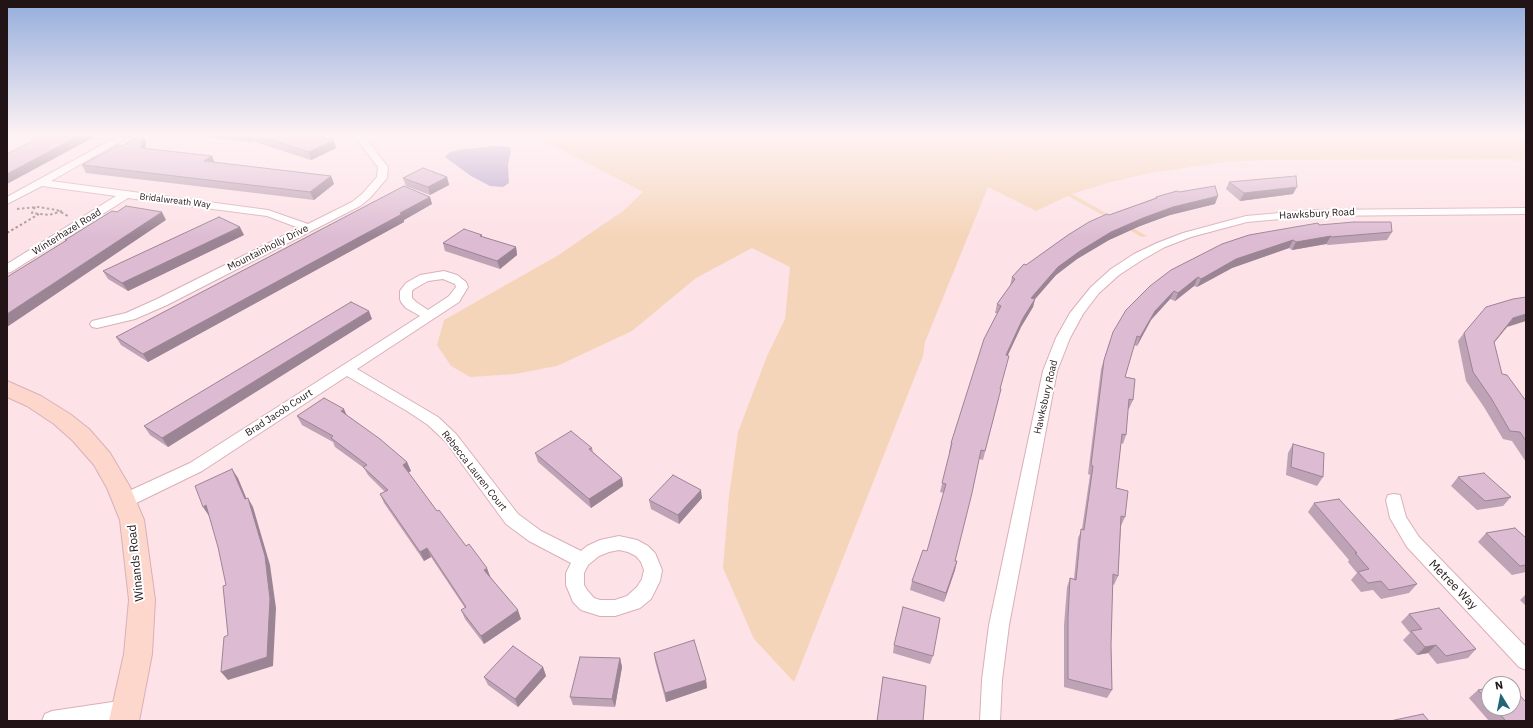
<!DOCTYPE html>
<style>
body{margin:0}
#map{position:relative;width:1533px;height:728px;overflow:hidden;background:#fde2e7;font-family:"IBM Plex Sans",sans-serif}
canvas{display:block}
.frame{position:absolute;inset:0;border:8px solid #211316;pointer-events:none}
.north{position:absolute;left:1481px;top:676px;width:40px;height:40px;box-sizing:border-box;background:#fff;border:1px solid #a6a1a2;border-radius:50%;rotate:350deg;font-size:11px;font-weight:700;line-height:16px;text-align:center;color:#211316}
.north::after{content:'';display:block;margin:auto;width:14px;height:18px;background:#236578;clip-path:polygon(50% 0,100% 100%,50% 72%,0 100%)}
</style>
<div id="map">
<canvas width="1533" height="728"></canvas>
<div class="frame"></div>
<div class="north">N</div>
</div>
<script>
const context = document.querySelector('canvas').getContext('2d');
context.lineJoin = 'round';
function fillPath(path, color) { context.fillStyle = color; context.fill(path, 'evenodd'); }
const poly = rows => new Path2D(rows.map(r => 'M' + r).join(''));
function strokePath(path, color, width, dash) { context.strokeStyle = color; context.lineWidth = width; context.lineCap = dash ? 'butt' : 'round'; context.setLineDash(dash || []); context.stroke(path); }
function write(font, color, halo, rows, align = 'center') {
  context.font = font + ' "IBM Plex Sans",sans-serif'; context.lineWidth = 4; context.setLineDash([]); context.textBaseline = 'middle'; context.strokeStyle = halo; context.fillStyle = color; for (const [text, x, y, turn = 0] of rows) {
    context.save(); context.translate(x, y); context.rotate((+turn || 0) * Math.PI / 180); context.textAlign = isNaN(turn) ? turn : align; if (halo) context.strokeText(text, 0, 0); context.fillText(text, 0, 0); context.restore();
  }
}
fillPath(poly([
 [533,135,1006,135,997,161,1007,135,1526,135,1526,160,1516,161,1513,159,1269,160,1225,162,1145,174,1108,183,1072,194,1147,236,1142,237,1068,196,1036,211,988,187,925,342,923,356,794,682,754,639,723,568,729,496,738,432,767,356,785,319,790,267,752,248,696,278,632,331,557,366,515,374,470,377,451,366,437,345,444,320,557,256,623,211,643,192]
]), '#f5d5b9');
fillPath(poly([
 [494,146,509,147,511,151,508,165,509,183,503,187,490,186,471,176,445,157,450,152,458,150]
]), '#b7a3cb');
const street = poly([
 [120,135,132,135,51,181,268,210,308,224,352,202,362,194,377,177,378,167,353,135,363,135,368,141,388,167,387,178,370,198,360,206,167,305,135,319,97,328,92,327,90,324,92,321,126,313,157,299,299,228,267,216,128,198,11,272,7,273,7,264,116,196,42,186,7,204,7,197,120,135],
 [1526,208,1526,214,1314,216,1247,222,1191,237,1165,247,1142,260,1119,275,1099,293,1083,314,1070,338,1057,371,1009,625,1002,680,1000,721,980,721,982,680,989,625,1043,371,1056,338,1070,313,1091,287,1111,269,1134,254,1157,243,1183,233,1246,216,1314,210,1526,208],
 [444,271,457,275,466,282,468,287,459,302,357,369,438,417,456,434,518,514,541,531,581,551,587,546,600,540,619,536,637,540,648,546,655,553,662,570,660,581,651,599,640,608,615,616,600,616,581,610,573,602,566,585,566,573,571,563,529,541,506,524,446,442,428,425,407,411,347,376,202,471,130,506,124,508,118,506,116,501,118,496,190,463,420,316,406,308,401,302,400,299,400,291,406,283,420,275,444,271],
 [443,279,455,284,456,287,449,296,428,310,416,302,412,298,412,291,414,289,428,281,443,279],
 [619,550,628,552,636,556,641,562,644,570,642,579,637,587,627,596,615,600,600,600,594,598,587,590,584,585,584,573,588,565,599,556,609,552,619,550],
 [1394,494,1400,495,1406,517,1419,537,1526,647,1526,670,1519,667,1407,547,1390,518,1386,500,1388,495,1394,494],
 [126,700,133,703,136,710,133,717,126,720,42,721,45,714,52,711,126,700]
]);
const secondary = poly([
 [7,381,41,396,70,414,89,429,110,453,130,487,144,520,155,600,152,654,139,721,109,721,124,654,129,600,120,520,107,488,94,465,73,441,54,424,27,406,7,397,7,381]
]);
strokePath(street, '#d9b0b7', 2);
strokePath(secondary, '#d9b0b7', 2);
strokePath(poly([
 [35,207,32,213,49,215,62,211],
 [17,209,38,207,57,210,68,216],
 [7,233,39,214]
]), '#a48e92', 2, [2.5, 2.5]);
fillPath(street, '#fff');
fillPath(secondary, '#fdd6cc');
fillPath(poly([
 [191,135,318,135,334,140,336,148,311,160,252,141,250,142],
 [146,142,145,148,212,156,214,162,331,176,334,184,314,200,86,173,82,165,122,146],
 [447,177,449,185,430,195,406,186,403,178],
 [1229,182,1293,194,1240,201,1226,189],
 [1179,192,1215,204,1170,215,1140,226,1109,240,1077,259,1056,275,1035,299,1033,307,1021,327,1008,355,1000,389,1001,389,983,460,979,459,955,561,957,561,955,570,944,602,910,590,912,581,927,551,944,493,940,492,950,452,949,452,951,443,997,313,995,313,997,304,1010,286,1012,277,1026,265,1109,215,1155,198,1156,197],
 [430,197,432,204,404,220,404,222,148,362,121,345,116,337],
 [1319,225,1392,232,1387,240,1328,245,1326,244,1292,250,1289,248,1232,268,1197,287,1194,286,1175,301,1170,299,1151,320,1137,346,1134,345,1125,377,1133,400,1129,409,1128,408,1126,435,1123,444,1121,443,1116,488,1125,517,1121,526,1118,576,1114,585,1112,584,1111,645,1112,690,1107,698,1064,687,1064,625,1067,587,1070,578,1074,579,1078,538,1082,529,1090,475,1088,474,1101,369,1110,341,1150,286],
 [244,235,128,291,108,279,103,271],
 [482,235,482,237,516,247,517,255,500,269,445,251,443,243],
 [372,319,168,447,150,435,144,426],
 [1507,327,1494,343,1502,374,1526,401,1526,462,1512,441,1503,439,1484,407,1466,381,1458,341,1464,333],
 [297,416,348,416,407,462,411,471,408,473,437,511,490,576,521,619,484,644,465,619,461,610,465,608,431,557,424,561,384,503,380,494,385,492,368,475,364,468,335,447,333,442,302,425],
 [1293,444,1323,477,1317,486,1286,475,1288,453],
 [592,448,593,452,622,478,623,486,591,508,538,462,535,453],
 [1458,477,1511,497,1503,506,1477,510,1451,486],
 [702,498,679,524,651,509,649,500],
 [1314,503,1417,584,1409,593,1381,599,1373,590,1361,592,1351,580,1357,573,1348,562,1349,560,1308,512],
 [1486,533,1526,538,1526,572,1512,575,1478,542],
 [1526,594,1526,606,1520,600],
 [1409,614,1476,649,1468,658,1437,664,1428,653,1417,655,1403,640,1410,633,1401,622],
 [894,645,933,656,930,664,893,653],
 [654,653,706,680,707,688,666,702,655,661],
 [620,658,622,667,615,707,573,705,570,697],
 [543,667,546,676,518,707,488,685,484,677],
 [883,677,923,721,877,721],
 [1489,688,1489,708,1513,708,1526,721,1489,721,1469,698,1478,690]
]), '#bea2b5');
fillPath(poly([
 [80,135,98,135,7,184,7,174],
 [142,135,143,135,146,142,145,155,141,148],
 [247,135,250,135,252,141,250,142],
 [334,140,336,148,311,160,309,152],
 [212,156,215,164,204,161],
 [331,176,334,184,314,200,310,192],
 [447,177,449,185,430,195,428,187],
 [1297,187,1293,194,1240,201,1244,193],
 [1218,196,1215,204,1170,215,1140,226,1109,240,1077,259,1056,275,1029,306,1031,298,1058,267,1080,251,1111,232,1143,218,1173,207],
 [430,197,432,204,404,220,404,222,148,362,143,354],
 [162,212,166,220,7,327,7,314],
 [240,227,244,235,128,291,122,283],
 [1331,236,1326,244,1292,250,1296,242],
 [1293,240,1289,248,1232,268,1197,287,1201,279,1236,259],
 [516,247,517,255,500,269,497,261],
 [1198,277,1194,286,1175,301,1178,293],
 [1174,291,1170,299,1151,320,1137,346,1140,337,1155,311],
 [1035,299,1033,307,1021,327,1004,363,1006,355,1023,318],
 [369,311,372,319,168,447,162,438],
 [1526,314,1526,321,1507,327,1487,351,1513,318],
 [344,409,348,418,341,411],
 [407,462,411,471,406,474,403,465],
 [232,469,238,478,250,507,248,498,253,507,270,565,276,608,273,666,228,680,221,672,267,657,245,499],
 [622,478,623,486,591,508,589,499],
 [701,490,702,498,679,524,678,515],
 [206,505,212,514,209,516,203,507],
 [427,548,431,557,424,561,420,552],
 [957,561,955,570,944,602,946,593],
 [487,568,490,576,487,578,484,570],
 [518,610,521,619,484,644,481,636],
 [1436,645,1428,653,1417,655,1425,647],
 [620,658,622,667,615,707,612,699],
 [543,667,546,676,518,707,515,699],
 [706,680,707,688,666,702,665,693]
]), '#9b8494');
const building = poly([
 [43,135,80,135,7,174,7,154,12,151,15,151,15,150,43,135],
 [140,135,142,135,141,148,212,156,204,161,331,176,310,192,82,165,118,145,122,146,140,135],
 [256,135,318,135,334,140,309,152,256,135],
 [423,168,447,177,428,187,403,178,423,168],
 [1296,176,1297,187,1244,193,1229,182,1296,176],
 [404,186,430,197,400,213,402,214,143,354,116,337,404,186],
 [1215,186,1218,196,1173,207,1143,218,1111,232,1080,251,1058,267,1031,298,1035,299,1023,318,1006,355,1009,356,1000,389,1001,389,985,451,981,450,972,493,955,561,957,561,946,593,912,581,923,550,927,551,946,484,942,483,952,443,951,443,984,339,1001,306,997,304,1015,279,1012,277,1024,264,1026,265,1068,235,1089,222,1107,214,1109,215,1157,198,1156,197,1177,191,1179,192,1215,186],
 [126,206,162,212,7,314,7,277,67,240,65,240,112,211,117,212,126,206],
 [219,217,240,227,122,283,103,271,219,217],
 [1354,222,1391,222,1392,232,1332,237,1331,236,1296,242,1293,240,1236,259,1201,279,1198,277,1178,293,1174,291,1155,311,1140,337,1137,336,1125,377,1135,379,1133,400,1129,399,1126,435,1122,434,1116,488,1128,491,1125,517,1121,516,1118,576,1113,574,1111,645,1112,690,1068,679,1068,617,1070,578,1076,580,1081,529,1084,530,1093,466,1091,465,1104,360,1113,332,1126,310,1150,286,1171,270,1222,244,1249,235,1318,223,1319,225,1354,222],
 [464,229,482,235,480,236,516,247,497,261,443,243,464,229],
 [1526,297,1526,314,1513,318,1494,342,1502,374,1507,375,1526,401,1526,441,1520,432,1510,431,1491,398,1473,372,1464,333,1486,307,1513,299,1526,297],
 [351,302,369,311,162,438,144,426,351,302],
 [324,398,344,409,341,411,380,439,407,462,403,465,437,511,439,510,466,546,469,544,487,568,484,570,518,610,481,636,461,610,466,607,427,548,420,552,380,494,388,490,363,467,367,465,331,438,333,436,297,416,324,398],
 [571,431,592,448,589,449,622,478,589,499,535,453,571,431],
 [1293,444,1324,453,1323,477,1291,467,1293,444],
 [232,469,245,499,248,498,265,556,270,599,267,657,221,672,224,637,228,635,223,586,226,585,218,547,206,505,203,507,195,486,232,469],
 [1484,473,1511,497,1485,501,1458,477,1484,473],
 [673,475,701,490,678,515,649,500,673,475],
 [1339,499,1417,584,1389,590,1381,581,1368,583,1358,572,1369,569,1355,553,1357,553,1314,503,1339,499],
 [1515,528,1526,538,1526,565,1520,566,1486,533,1515,528],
 [903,607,940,618,933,656,894,645,903,607],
 [1439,608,1476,649,1446,656,1436,645,1425,647,1411,631,1422,629,1409,614,1439,608],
 [694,640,706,680,665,693,654,653,694,640],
 [513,646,543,667,515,699,484,677,513,646],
 [580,657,620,658,612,699,570,697,580,657],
 [883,677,926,686,923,721,877,721,883,677],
 [1489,688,1489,702,1478,690,1489,688],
 [1513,688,1526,702,1526,721,1506,721,1494,708,1513,708,1513,688],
 [1423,714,1429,721,1390,721,1423,714]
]);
fillPath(building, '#ddbcd3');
strokePath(building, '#9b8494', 1);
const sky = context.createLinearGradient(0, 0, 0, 237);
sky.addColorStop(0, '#94addc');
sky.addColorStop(0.57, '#fef2f4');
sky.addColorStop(1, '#fef2f400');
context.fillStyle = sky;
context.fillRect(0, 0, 1533, 237);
write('9px', '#211316', '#fff', [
 ["Bridalwreath Way",175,201,7]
]);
write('10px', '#211316', '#fff', [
 ["Hawksbury Road",1317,214,-3],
 ["Winterhazel Road",67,232,-32],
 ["Mountainholly Drive",268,248,-27],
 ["Hawksbury Road",1046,397,-77],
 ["Brad Jacob Court",279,413,-33],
 ["Rebecca Lauren Court",474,471,52]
]);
write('12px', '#211316', '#fff', [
 ["Winands Road",136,563,-96],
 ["Metree Way",1453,585,46]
]);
</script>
